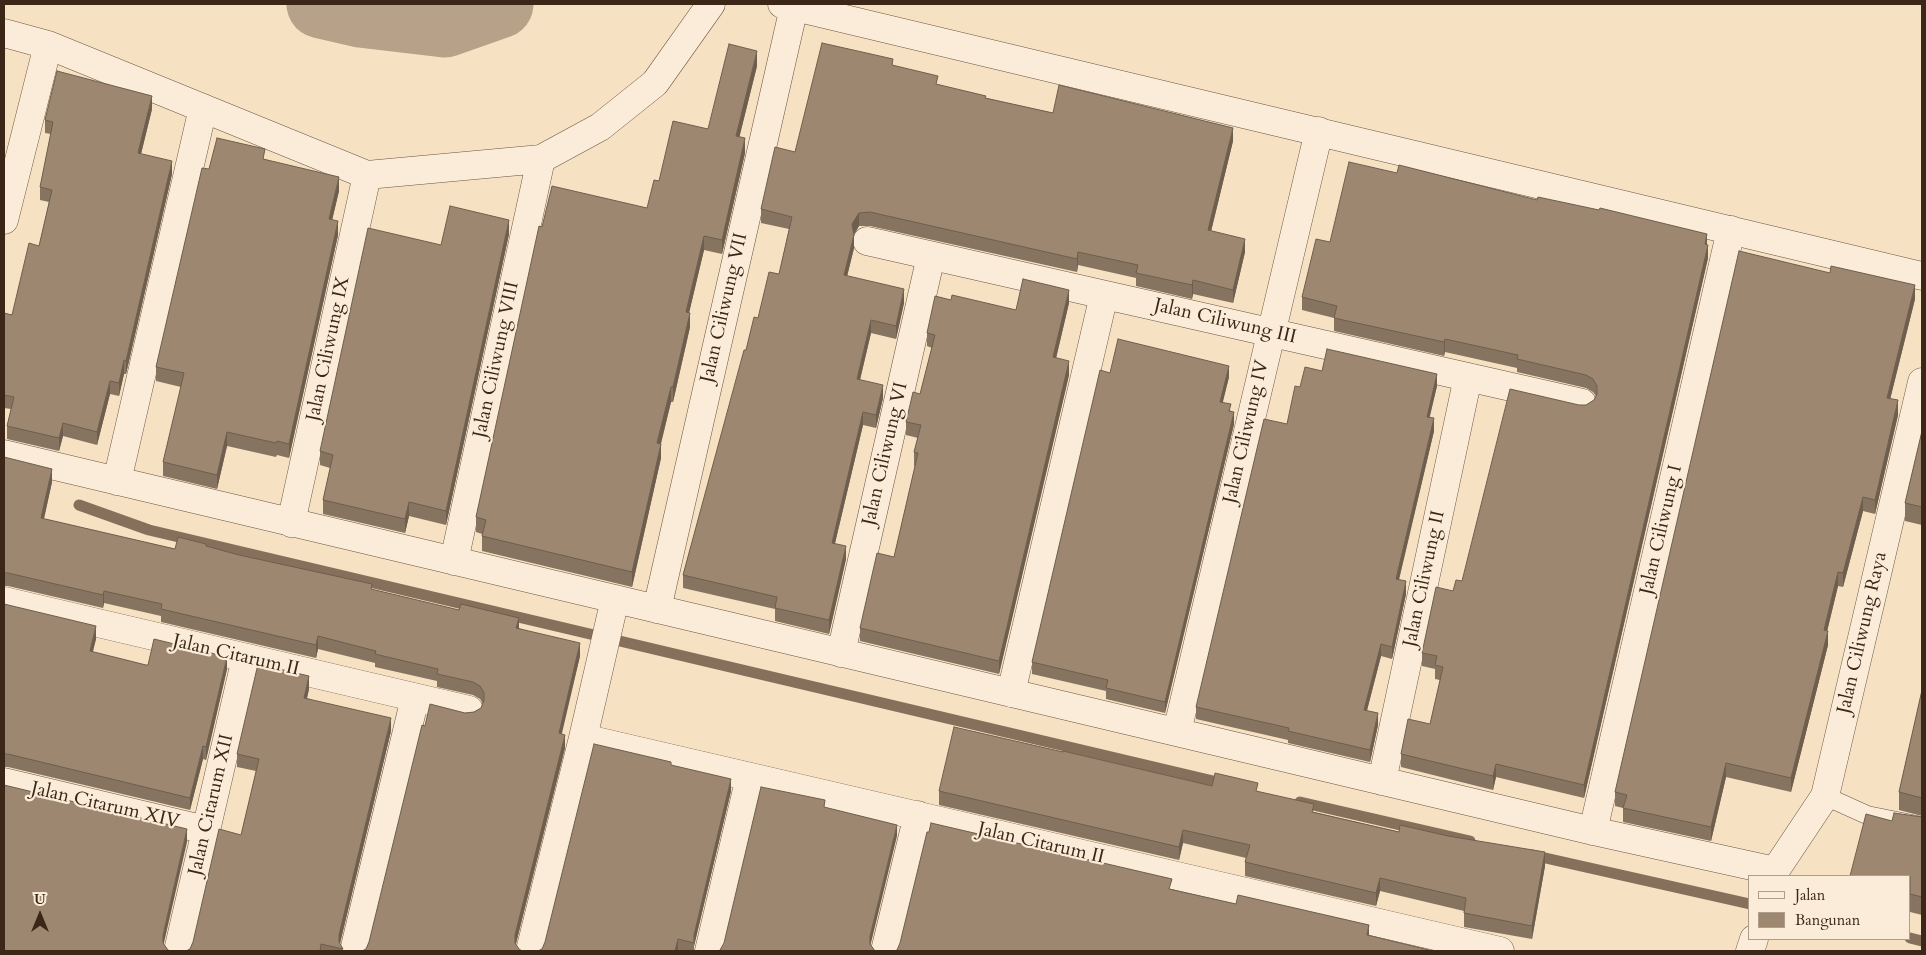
<!DOCTYPE html>
<style>
body{margin:0}
#map{position:relative;width:1926px;height:955px;overflow:hidden;background:#f7e1c3;font-family:Cardo,serif}
canvas{display:block}
.frame{position:absolute;inset:0;border:5px solid #3c2617;pointer-events:none}
.legend{position:absolute;left:1748px;top:875px;width:162px;height:65px;box-sizing:border-box;background:#faecd8;border:1px solid #ae9d8b;margin:0;padding:6px 9px;list-style:none;font-size:15px;color:#3c2617}
.legend li{display:flex;align-items:center;gap:10px;height:25px}
.legend b{width:25px;border:1px solid #ae9d8b}
.north{position:absolute;left:15px;top:890px;width:50px;height:50px;-webkit-text-stroke:4px #faecd8;paint-order:stroke;rotate:0deg;font-size:14px;font-weight:700;line-height:20px;text-align:center;color:#3c2617}
.north::after{content:'';display:block;margin:auto;width:18px;height:22px;background:#3c2617;clip-path:polygon(50% 0,100% 100%,50% 72%,0 100%)}
</style>
<div id="map">
<canvas width="1926" height="955"></canvas>
<div class="frame"></div>
<ul class="legend">
<li><b style="height:6px;background:#faecd8"></b>Jalan</li>
<li><b style="height:14px;background:#9d8770"></b>Bangunan</li>
</ul>
<div class="north">U</div>
</div>
<script>
const context = document.querySelector('canvas').getContext('2d');
context.lineJoin = 'round';
const poly = rows => new Path2D(rows.map(r => 'M' + r).join(''));
function strokePath(path, color, width, dash) { context.strokeStyle = color; context.lineWidth = width; context.lineCap = dash ? 'butt' : 'round'; context.setLineDash(dash || []); context.stroke(path); }
function fillPath(path, color) { context.fillStyle = color; context.fill(path, 'evenodd'); }
function write(font, color, halo, rows, align = 'center') {
  context.font = font + ' Cardo,serif'; context.lineWidth = 4.5; context.setLineDash([]); context.textBaseline = 'middle'; context.strokeStyle = halo; context.fillStyle = color; for (const [text, x, y, turn = 0] of rows) {
    context.save(); context.translate(x, y); context.rotate((+turn || 0) * Math.PI / 180); context.textAlign = isNaN(turn) ? turn : align; if (halo) context.strokeText(text, 0, 0); context.fillText(text, 0, 0); context.restore();
  }
}
strokePath(poly([
 [79,505,149,530,1226,784],
 [1300,802,1470,841],
 [1532,855,1750,904],
 [1910,938,1922,941]
]), '#86705b', 11);
strokePath(poly([
 [321,4,360,13,445,23,499,4]
]), '#b7a189', 69);
const lane = poly([
 [1825,796,1867,815,1922,826]
]);
const street = poly([
 [782,4,1922,276],
 [4,33,48,45,367,175,541,159,600,127,655,83,711,4],
 [4,220,48,45],
 [867,241,1582,403],
 [4,454,1593,831,1775,871,1773,876],
 [117,481,203,108],
 [291,523,367,175],
 [454,561,541,159],
 [4,601,469,710],
 [657,609,794,7],
 [841,653,931,256],
 [1011,693,1104,295],
 [1177,732,1319,131],
 [583,738,1500,951],
 [1382,781,1468,377],
 [4,782,206,830],
 [1593,831,1731,230],
 [1775,871,1825,796,1922,382],
 [178,951,246,658],
 [354,951,415,698],
 [530,951,583,738,615,599],
 [709,951,750,777],
 [885,951,918,815],
 [1750,951,1754,939]
]);
strokePath(lane, '#6b5542', 19);
strokePath(street, '#6b5542', 29);
strokePath(lane, '#faecd8', 18);
strokePath(street, '#faecd8', 28);
fillPath(poly([
 [893,65,938,85,986,98,1053,113,1233,141,1211,231,1245,252,1233,303,1193,294,1192,299,1136,286,1136,278,1078,265,1077,272,870,226,859,226,854,235,854,248,847,276,904,303,896,339,871,333,860,380,883,398,876,428,863,425,835,543,846,559,829,634,775,621,775,609,683,588,683,575,746,350,758,318,779,274,789,229,761,223,761,209,795,152],
 [757,66,739,137,745,153,722,254,704,250,689,312,690,327,673,402,671,402,661,444,661,458,632,587,482,551,482,534,476,532,476,517,542,227,647,208],
 [152,109,141,154,172,174,126,374,124,374,119,396,110,394,97,445,63,436,59,451,7,439,7,426,11,409,4,408,4,313,12,315,39,246,49,202,40,200,40,187,51,134,45,133,45,120],
 [265,159,339,191,332,220,338,235,289,458,277,455,276,457,227,446,217,489,163,476,163,462,181,387,156,381,156,367,209,169],
 [509,234,446,525,409,516,405,533,323,514,323,500,330,468,320,465,320,451,441,245],
 [1330,242,1707,245,1708,258,1584,798,1496,777,1493,790,1401,767,1401,754,1430,724,1440,680,1435,679,1435,669,1422,666,1422,653,1453,591,1462,581,1579,405,1586,405,1594,400,1596,396,1593,392,1586,388,1517,372,1517,368,1445,352,1444,356,1334,331,1334,318,1302,310,1302,297],
 [1830,273,1915,299,1890,399,1898,415,1875,514,1863,511,1843,587,1838,586,1827,631,1828,645,1791,792,1726,777,1711,841,1623,822,1623,808,1615,806,1615,792],
 [951,300,1016,310,1069,303,1056,358,1069,375,999,674,860,641,860,628,894,557,915,466,914,466,914,452,918,438,906,435,906,422,920,394,932,348,927,346,927,333],
 [1322,371,1437,386,1429,417,1434,431,1399,580,1406,594,1392,659,1381,656,1367,710,1378,725,1370,762,1288,743,1288,740,1196,719,1196,707,1287,424,1300,387],
 [1110,373,1229,377,1222,403,1231,411,1234,424,1165,713,1106,699,1106,691,1032,674,1032,662],
 [1922,431,1922,525,1905,521,1905,503],
 [4,457,52,482,44,519,175,549,206,546,519,628,580,656,561,734,565,748,516,944,366,949,369,942,425,726,465,713,474,712,481,708,483,704,480,699,473,695,437,687,437,681,375,667,375,663,318,649,316,658,161,622,161,616,104,603,103,608,8,586,4,586],
 [4,604,96,639,92,652,146,665,227,669,206,760,203,759,190,810,8,767,4,767],
 [309,689,307,698,391,731,340,944,343,949,343,951,186,951,190,949,193,942,241,835,256,771,237,767,237,754],
 [1922,690,1922,816,1899,810,1899,792],
 [671,765,731,791,694,946,694,951,538,951,542,949],
 [1212,786,1258,792,1314,812,1545,866,1532,939,1464,927,1464,911,1380,891,1376,906,1245,876,1245,862,1246,858,1183,843,1179,860,939,805,939,791],
 [1922,817,1922,915,1910,912,1910,876,1892,821]
]), '#877460');
fillPath(poly([
 [757,51,757,66,736,151,736,136],
 [152,96,152,109,138,166,138,153],
 [1233,128,1233,141,1208,244,1208,230],
 [745,138,745,153,722,254,722,240],
 [172,161,172,174,126,374,126,361],
 [339,177,339,191,329,233,329,219],
 [859,213,859,226,852,237,852,224],
 [509,220,509,234,446,525,446,511],
 [338,221,338,235,289,458,289,444],
 [1707,234,1707,247,1705,244],
 [854,235,854,248,844,289,844,275],
 [704,236,704,250,686,326,686,312],
 [1245,239,1245,252,1233,303,1233,290],
 [1708,245,1708,258,1584,798,1584,785],
 [1078,252,1078,265,1077,272,1077,259],
 [1193,280,1193,294,1192,299,1192,285],
 [1915,285,1915,299,1887,412,1887,398],
 [904,289,904,303,896,339,896,326],
 [1069,290,1069,303,1053,371,1053,357],
 [690,313,690,327,673,402,673,387],
 [871,320,871,333,857,392,857,379],
 [1445,339,1445,352,1444,356,1444,342],
 [124,360,124,374,119,396,119,383],
 [1069,361,1069,375,999,674,999,661],
 [1229,366,1229,377,1220,414,1220,402],
 [1437,374,1437,386,1427,429,1427,417],
 [110,381,110,394,97,445,97,432],
 [883,385,883,398,876,428,876,415],
 [671,387,671,402,657,458,657,443],
 [1898,400,1898,415,1875,514,1875,500],
 [863,412,863,425,832,556,832,543],
 [1234,412,1234,424,1165,713,1165,702],
 [1434,418,1434,431,1396,591,1396,579],
 [63,423,63,436,59,451,59,438],
 [227,432,227,446,217,489,217,475],
 [661,444,661,458,632,587,632,572],
 [52,469,52,482,41,531,41,518],
 [1863,497,1863,511,1843,587,1843,573],
 [409,502,409,516,405,533,405,519],
 [846,546,846,559,829,634,829,620],
 [1838,572,1838,586,1824,644,1824,630],
 [1406,581,1406,594,1392,659,1392,647],
 [104,591,104,603,103,608,103,595],
 [519,618,519,630,516,628],
 [96,626,96,639,90,664,90,651],
 [1828,631,1828,645,1791,792,1791,778],
 [318,636,318,649,316,658,316,645],
 [580,643,580,656,559,746,559,733],
 [1381,644,1381,656,1364,722,1364,710],
 [227,657,227,669,206,760,206,747],
 [309,676,309,689,304,711,304,698],
 [1378,713,1378,725,1370,762,1370,750],
 [391,718,391,731,339,947,339,935],
 [565,735,565,748,515,947,515,935],
 [203,746,203,759,190,810,190,798],
 [1726,763,1726,777,1711,841,1711,827],
 [1496,764,1496,777,1493,790,1493,776],
 [731,779,731,791,694,946,694,935],
 [897,825,897,836,870,947,870,936],
 [187,829,187,842,163,947,163,935],
 [1183,830,1183,843,1179,860,1179,847],
 [1545,852,1545,866,1532,939,1532,926],
 [1380,878,1380,891,1376,906,1376,893],
 [1369,925,1369,937,1367,935],
 [678,939,678,951,675,951]
]), '#6e5e4e');
const building = poly([
 [822,43,893,59,892,65,938,76,936,84,986,96,985,98,1053,113,1059,85,1233,128,1208,230,1245,239,1233,290,1193,280,1192,285,1136,273,1138,265,1078,252,1077,259,870,212,859,213,852,224,854,235,844,275,904,289,896,326,871,320,857,379,883,385,876,415,863,412,832,543,846,546,829,620,775,608,777,597,683,575,744,350,746,350,754,317,758,318,769,272,779,274,792,217,761,209,775,147,795,152,822,43],
 [729,44,757,51,736,136,745,138,722,240,704,236,686,312,690,313,673,387,671,387,657,443,661,444,632,572,482,536,486,520,476,517,539,226,542,227,552,186,647,208,654,180,659,181,673,121,708,129,729,44],
 [57,71,152,96,138,153,172,161,126,361,124,360,119,383,110,381,97,432,63,423,59,438,7,426,14,397,4,395,4,313,12,315,29,243,39,246,52,190,40,187,53,122,45,120,57,71],
 [217,138,265,149,263,159,339,177,329,219,338,221,289,444,277,441,276,443,227,432,217,475,163,462,184,373,156,367,202,168,209,169,217,138],
 [1349,162,1397,173,1399,165,1537,200,1538,197,1599,210,1600,208,1707,234,1705,244,1708,245,1584,785,1496,764,1493,776,1401,754,1408,719,1430,724,1443,667,1435,665,1437,656,1422,653,1436,587,1453,591,1456,580,1462,581,1510,389,1579,405,1586,405,1594,400,1597,394,1597,386,1593,379,1586,375,1517,359,1518,355,1445,339,1444,342,1334,318,1337,306,1302,297,1316,239,1330,242,1349,162],
 [450,206,509,220,446,511,409,502,405,519,323,500,333,455,320,451,368,228,441,245,450,206],
 [1739,251,1830,273,1831,266,1915,285,1887,398,1898,400,1875,500,1863,497,1843,573,1838,572,1824,630,1828,631,1791,778,1726,763,1711,827,1623,808,1627,795,1615,792,1739,251],
 [1023,279,1069,290,1053,357,1069,361,999,661,860,628,877,553,894,557,918,453,914,452,921,425,906,422,913,392,920,394,935,335,927,333,935,296,951,300,952,295,1016,310,1023,279],
 [1118,339,1229,366,1220,402,1231,404,1229,411,1234,412,1165,702,1106,688,1108,680,1032,662,1100,370,1110,373,1118,339],
 [1327,349,1437,374,1427,417,1434,418,1396,579,1406,581,1392,647,1381,644,1364,710,1378,713,1370,750,1288,731,1289,728,1196,707,1264,419,1287,424,1295,386,1300,387,1305,367,1322,371,1327,349],
 [1922,431,1922,507,1905,503,1922,431],
 [4,457,52,469,41,518,175,549,178,537,206,544,206,546,239,555,372,584,371,589,459,610,461,604,519,618,516,628,580,643,559,733,565,735,515,935,515,943,519,949,522,951,362,951,366,949,369,942,422,725,425,726,430,704,465,713,474,712,481,708,484,700,484,693,480,686,473,682,437,674,438,669,375,654,376,651,318,636,316,645,161,609,162,604,104,591,103,595,8,573,4,573,4,457],
 [4,604,96,626,90,651,146,665,148,665,154,639,227,657,206,747,203,746,190,798,8,754,4,754,4,604],
 [258,664,309,676,304,698,391,718,339,935,339,942,343,949,321,944,320,951,186,951,190,949,193,942,219,829,241,835,259,759,237,754,258,664],
 [1922,690,1922,798,1899,792,1922,690],
 [954,727,1063,752,1063,751,1212,786,1215,773,1258,783,1256,791,1314,804,1312,812,1399,832,1400,825,1448,836,1545,852,1532,926,1464,913,1466,898,1380,878,1376,893,1245,862,1250,845,1183,830,1179,847,939,791,954,727],
 [594,744,671,762,671,765,731,779,694,935,694,943,678,939,675,951,538,951,542,949,545,942,594,744],
 [4,785,187,829,163,935,163,943,168,950,170,951,4,951,4,785],
 [761,787,825,800,824,807,897,825,870,936,870,944,875,951,725,951,720,950,724,943,761,787],
 [1894,813,1922,817,1922,897,1910,894,1910,876,1850,876,1866,814,1892,821,1894,813],
 [931,823,1172,879,1169,889,1236,904,1238,895,1369,925,1367,935,1433,951,895,951,897,950,900,943,927,832,929,832,931,823]
]);
fillPath(building, '#9d8770');
strokePath(building, '#6e5e4e', 1);
write('19px', '#3c2617', '#faecd8', [
 ["Jalan Ciliwung VII",725,308,-77],
 ["Jalan Ciliwung III",1225,322,13],
 ["Jalan Ciliwung IX",329,349,-78],
 ["Jalan Ciliwung VIII",497,360,-78],
 ["Jalan Ciliwung IV",1247,432,-77],
 ["Jalan Ciliwung VI",886,454,-77],
 ["Jalan Ciliwung I",1662,530,-77],
 ["Jalan Ciliwung II",1425,579,-78],
 ["Jalan Ciliwung Raya",1863,633,-77],
 ["Jalan Citarum II",236,656,13],
 ["Jalan Citarum XII",212,805,-77],
 ["Jalan Citarum XIV",105,806,13],
 ["Jalan Citarum II",1041,844,13]
]);
</script>
